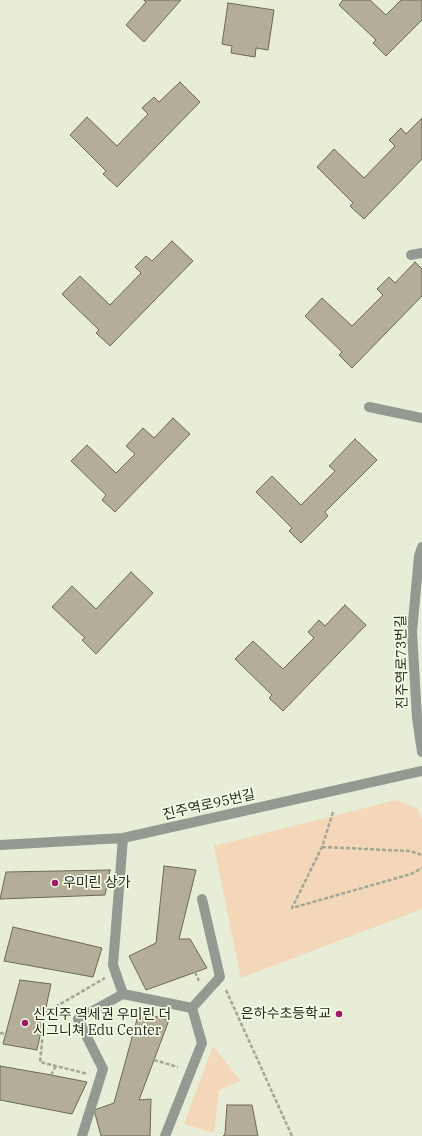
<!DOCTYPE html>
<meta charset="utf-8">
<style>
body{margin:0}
canvas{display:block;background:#e7edd7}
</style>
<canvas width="422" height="1136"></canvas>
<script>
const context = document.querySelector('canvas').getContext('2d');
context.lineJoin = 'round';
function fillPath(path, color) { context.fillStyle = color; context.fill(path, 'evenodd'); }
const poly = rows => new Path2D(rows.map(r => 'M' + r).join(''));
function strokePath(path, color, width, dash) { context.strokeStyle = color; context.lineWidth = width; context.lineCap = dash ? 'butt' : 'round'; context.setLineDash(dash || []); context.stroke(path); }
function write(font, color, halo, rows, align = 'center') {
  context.font = font + ' "IBM Plex Serif","Noto Sans KR",serif'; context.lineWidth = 3.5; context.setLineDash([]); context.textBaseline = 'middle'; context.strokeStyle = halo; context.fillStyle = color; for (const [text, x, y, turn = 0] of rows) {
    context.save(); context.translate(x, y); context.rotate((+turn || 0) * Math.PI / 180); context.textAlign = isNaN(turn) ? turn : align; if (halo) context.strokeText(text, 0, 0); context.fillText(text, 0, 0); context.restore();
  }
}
fillPath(poly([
 [396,800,418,809,422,819,422,909,241,978,214,846],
 [213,1046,241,1081,219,1090,214,1133,184,1124]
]), '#f3d7b8');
const building = poly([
 [144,0,181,0,144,42,126,25,146,2,144,0],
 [343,0,370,0,386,15,401,0,422,0,422,20,386,56,373,43,376,40,339,5,343,0],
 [228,3,274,10,268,50,256,48,255,57,231,53,232,46,222,44,228,3],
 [180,82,200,102,117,187,103,174,106,171,70,135,87,117,117,146,148,114,142,108,154,97,159,102,180,82],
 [422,118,422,159,364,219,350,206,353,203,317,167,334,149,364,178,395,146,389,140,401,128,406,134,422,118],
 [172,241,193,261,110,346,96,333,99,330,62,294,80,276,110,305,141,273,135,267,146,256,152,261,172,241],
 [415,262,422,269,422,296,352,368,339,355,342,352,305,316,322,298,352,326,383,295,377,289,389,277,395,283,415,262],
 [173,418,190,434,115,512,102,500,106,495,71,461,87,445,116,473,135,454,126,446,143,428,154,438,173,418],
 [355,439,377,460,325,512,328,516,301,543,289,531,292,528,256,492,272,476,301,505,335,471,329,466,355,439],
 [131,572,153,593,96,654,82,640,85,638,52,607,72,586,96,609,131,572],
 [345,605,366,625,283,711,269,698,272,695,235,659,253,641,283,669,314,638,308,632,319,620,325,626,345,605],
 [164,866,196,870,179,939,190,939,207,968,146,990,129,956,156,943,164,866],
 [110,870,105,895,0,899,6,872,110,870],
 [13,927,102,948,93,977,4,961,13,927],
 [20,980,51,984,37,1050,3,1044,20,980],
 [139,1012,169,1020,139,1100,151,1099,150,1136,101,1136,94,1110,114,1103,139,1012],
 [0,1066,51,1075,87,1082,72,1114,0,1100,0,1066],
 [227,1105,252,1105,258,1136,223,1136,225,1134,227,1105]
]);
fillPath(building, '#b4ae99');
strokePath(building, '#6d6854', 1);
strokePath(poly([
 [333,812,322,847,292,908,411,874,422,868],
 [322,847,410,851,422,855],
 [195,972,199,981],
 [226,990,292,1136],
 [45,1013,105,978],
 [66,1017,45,1013,40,1062,88,1074],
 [0,1033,5,1034],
 [154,1060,178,1067],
 [51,1075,56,1066]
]), '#a3a796', 2.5, [4, 2]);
strokePath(poly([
 [411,255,422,253],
 [369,407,422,418],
 [422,547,419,556,412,632,417,718,422,752],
 [0,845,123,838,422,771],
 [123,994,192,1008],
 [82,1136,103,1069,78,1019,123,994,113,965,123,838],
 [165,1136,202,1043,192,1008,220,977,202,899]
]), '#929a92', 10);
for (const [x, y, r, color] of [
 [55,883,4,"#a11966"],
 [339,1014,4,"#a11966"],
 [25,1023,4,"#a11966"]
]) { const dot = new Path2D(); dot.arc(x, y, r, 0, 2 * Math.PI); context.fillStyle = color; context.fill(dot); strokePath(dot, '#f4fbe4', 1.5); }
write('14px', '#282a22', '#f4fbe4', [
 ["진주역로73번길",402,662,-91],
 ["진주역로95번길",209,805,-13]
]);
write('14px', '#282a22', '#f4fbe4', [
 ["우미린 상가",63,883],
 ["은하수초등학교",331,1014,"right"],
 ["신진주 역세권 우미린 더",33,1015],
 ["시그니쳐 Edu Center",33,1031]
], 'left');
</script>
